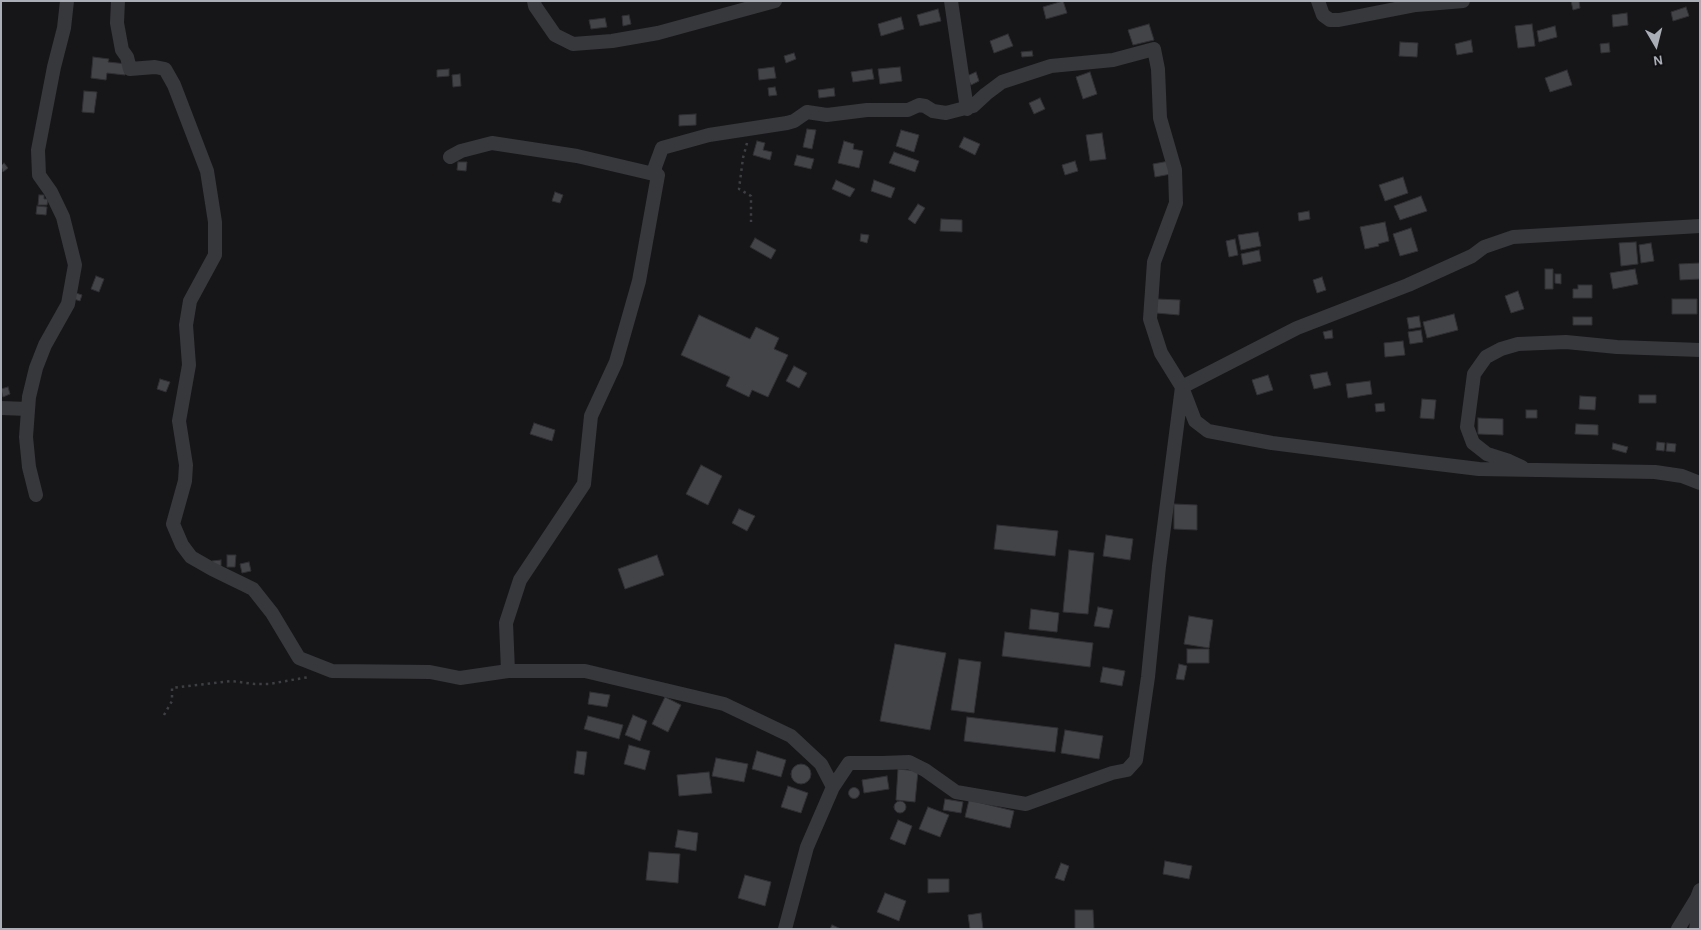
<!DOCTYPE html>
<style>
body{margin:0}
#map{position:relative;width:1701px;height:930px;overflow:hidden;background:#161618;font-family:"Alegreya Sans",sans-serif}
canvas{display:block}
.frame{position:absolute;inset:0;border:2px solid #a9aeb7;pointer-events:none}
.north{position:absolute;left:1631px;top:20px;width:50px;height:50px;-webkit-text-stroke:4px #111113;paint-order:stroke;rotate:172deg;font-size:14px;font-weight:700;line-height:20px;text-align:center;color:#a9aeb7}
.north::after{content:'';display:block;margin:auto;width:18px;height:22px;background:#a9aeb7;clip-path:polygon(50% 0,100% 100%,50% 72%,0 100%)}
</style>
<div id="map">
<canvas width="1701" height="930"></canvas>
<div class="frame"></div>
<div class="north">N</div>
</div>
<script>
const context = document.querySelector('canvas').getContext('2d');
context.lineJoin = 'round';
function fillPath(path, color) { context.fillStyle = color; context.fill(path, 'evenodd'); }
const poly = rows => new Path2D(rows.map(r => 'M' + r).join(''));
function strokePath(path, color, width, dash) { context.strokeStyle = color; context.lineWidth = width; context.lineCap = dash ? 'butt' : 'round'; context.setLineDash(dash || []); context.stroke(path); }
const building = poly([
 [1063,1,1067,13,1046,19,1043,7,1063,1],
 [1571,1,1579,1,1580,8,1573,10,1571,1],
 [1686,7,1689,16,1673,21,1671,12,1686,7],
 [938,9,941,21,920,26,917,15,938,9],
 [1627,13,1628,25,1613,27,1612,15,1627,13],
 [629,15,631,24,623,26,622,16,629,15],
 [901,17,904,29,881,36,878,24,901,17],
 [605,18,607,27,591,29,589,20,605,18],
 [1149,24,1154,40,1133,45,1128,30,1149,24],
 [1532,24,1535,46,1518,48,1515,26,1532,24],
 [1555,26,1557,37,1539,42,1537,31,1555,26],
 [1008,34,1013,46,994,53,990,41,1008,34],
 [1471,40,1473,52,1457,55,1455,44,1471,40],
 [1400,42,1418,43,1417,57,1399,56,1400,42],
 [1609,43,1610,52,1601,53,1600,44,1609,43],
 [1032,51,1033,56,1022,57,1021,52,1032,51],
 [794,53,796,59,786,63,784,56,794,53],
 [93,57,109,59,108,62,127,64,125,75,107,73,106,80,91,78,93,57],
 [774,67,776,78,759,80,758,69,774,67],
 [900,67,902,81,880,84,878,69,900,67],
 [449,69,449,76,437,77,437,70,449,69],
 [872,69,874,79,853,82,851,72,872,69],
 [1567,70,1572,85,1550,92,1545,78,1567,70],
 [976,72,979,81,971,85,967,76,976,72],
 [1090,72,1097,94,1083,99,1076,77,1090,72],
 [460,74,461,86,453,87,452,75,460,74],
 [775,87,777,95,769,96,768,88,775,87],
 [834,88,835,96,819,98,818,90,834,88],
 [84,91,97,92,94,113,82,112,84,91],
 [1040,98,1045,109,1034,114,1029,103,1040,98],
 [696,114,696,125,679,126,679,115,696,114],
 [807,129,816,130,812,149,803,147,807,129],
 [901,130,919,135,914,152,896,146,901,130],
 [1102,133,1106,159,1090,161,1086,135,1102,133],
 [964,137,980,144,975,155,959,147,964,137],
 [757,141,765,143,763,150,772,152,770,160,753,155,757,141],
 [844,141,854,144,853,149,863,151,859,168,838,163,844,141],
 [894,152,919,161,915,172,889,163,894,152],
 [797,155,814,159,811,169,794,165,797,155],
 [1075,161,1078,171,1065,175,1062,165,1075,161],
 [1169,161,1171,174,1155,177,1153,164,1169,161],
 [458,162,467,162,466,171,457,170,458,162],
 [4,163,8,168,3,172,1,166,4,163],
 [1403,177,1408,193,1385,201,1379,185,1403,177],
 [836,180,855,189,850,197,832,189,836,180],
 [874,180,895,188,891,198,871,191,874,180],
 [555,192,563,195,560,203,552,201,555,192],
 [39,195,44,195,44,199,48,199,47,205,38,205,39,195],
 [1421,196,1427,211,1400,220,1394,206,1421,196],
 [918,204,925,208,915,224,908,219,918,204],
 [37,206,47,207,46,215,36,214,37,206],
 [1309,211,1310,219,1299,221,1298,213,1309,211],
 [941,219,962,220,962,232,940,231,941,219],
 [1385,222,1389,241,1378,244,1379,246,1365,249,1360,227,1385,222],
 [1411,228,1418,251,1400,256,1393,234,1411,228],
 [1258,232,1261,246,1241,250,1238,235,1258,232],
 [861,234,869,235,867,243,860,241,861,234],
 [755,238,776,250,771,259,750,247,755,238],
 [1235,239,1238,255,1229,257,1226,241,1235,239],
 [1636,242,1638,264,1621,266,1619,243,1636,242],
 [1651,243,1654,261,1641,263,1639,245,1651,243],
 [1259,250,1261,261,1243,265,1241,254,1259,250],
 [1700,263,1700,279,1680,280,1679,264,1700,263],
 [1545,269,1553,269,1553,289,1545,289,1545,269],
 [1635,269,1638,284,1613,289,1610,273,1635,269],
 [1555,274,1561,274,1561,284,1555,283,1555,274],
 [96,276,104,279,99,292,91,289,96,276],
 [1322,277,1326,290,1317,293,1313,280,1322,277],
 [1578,285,1592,285,1592,298,1573,298,1573,289,1578,289,1578,285],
 [1518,291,1524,309,1511,313,1505,296,1518,291],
 [76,293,82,295,80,301,74,299,76,293],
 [1157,299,1180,300,1179,315,1156,313,1157,299],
 [1672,299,1697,299,1697,314,1672,314,1672,299],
 [1454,314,1458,330,1427,338,1423,322,1454,314],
 [699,315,750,339,756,327,779,338,774,349,788,355,768,397,752,390,749,397,726,386,730,377,681,355,699,315],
 [1419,316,1421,327,1409,329,1407,318,1419,316],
 [1573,317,1592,317,1592,325,1573,325,1573,317],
 [1332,330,1333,338,1325,339,1323,332,1332,330],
 [1421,330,1423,342,1410,344,1408,332,1421,330],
 [1403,341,1405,355,1385,357,1384,343,1403,341],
 [794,366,807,373,799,388,786,381,794,366],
 [1327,372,1331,385,1314,389,1310,375,1327,372],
 [1268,375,1273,390,1257,395,1252,380,1268,375],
 [160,379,170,382,166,392,157,389,160,379],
 [1370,381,1372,394,1348,398,1346,384,1370,381],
 [8,387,10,394,3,397,1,389,8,387],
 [1639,395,1656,395,1656,403,1639,403,1639,395],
 [1580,396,1596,397,1595,410,1579,409,1580,396],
 [1422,399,1436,400,1434,419,1420,418,1422,399],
 [1384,403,1385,411,1376,412,1375,404,1384,403],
 [1526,410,1537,410,1537,418,1526,418,1526,410],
 [1478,418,1503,419,1503,435,1478,434,1478,418],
 [534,423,555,430,552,441,530,434,534,423],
 [1576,424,1598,425,1598,435,1575,434,1576,424],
 [1657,442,1665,443,1664,451,1656,450,1657,442],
 [1613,443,1628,447,1626,453,1612,449,1613,443],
 [1667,443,1676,444,1675,452,1666,451,1667,443],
 [701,465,722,476,708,505,686,494,701,465],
 [1174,504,1197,505,1197,530,1174,529,1174,504],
 [739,509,755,516,747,531,732,523,739,509],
 [997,525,1058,531,1055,556,994,549,997,525],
 [1106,535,1133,539,1130,560,1103,556,1106,535],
 [1069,550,1094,553,1088,614,1063,612,1069,550],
 [227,555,236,555,235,567,227,567,227,555],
 [657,555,664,575,625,589,618,569,657,555],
 [221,560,221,566,213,567,212,561,221,560],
 [249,562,251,571,242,573,240,564,249,562],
 [1098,607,1113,610,1109,628,1094,626,1098,607],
 [1031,609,1059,613,1057,632,1029,629,1031,609],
 [1189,616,1213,620,1209,648,1184,644,1189,616],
 [1005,632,1093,643,1090,667,1002,656,1005,632],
 [895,644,946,653,930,730,880,721,895,644],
 [1187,649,1209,649,1209,663,1187,663,1187,649],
 [959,659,981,662,974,713,951,710,959,659],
 [1179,664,1187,666,1184,680,1176,679,1179,664],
 [1103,667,1125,671,1122,686,1100,682,1103,667],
 [590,692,610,695,607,707,588,704,590,692],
 [665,697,681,705,668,732,652,724,665,697],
 [633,715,647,721,640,741,625,735,633,715],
 [588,716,623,725,619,739,584,729,588,716],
 [967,717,1058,728,1055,752,964,741,967,717],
 [1065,730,1103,736,1099,759,1061,753,1065,730],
 [629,745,650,751,645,770,624,764,629,745],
 [577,751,587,752,584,775,574,773,577,751],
 [757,751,786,760,781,777,752,769,757,751],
 [716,758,748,764,744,782,712,776,716,758],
 '791 774a10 10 0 1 1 20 0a10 10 0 1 1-20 0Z',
 [898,769,918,771,915,802,896,800,898,769],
 [709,772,712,793,679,796,677,775,709,772],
 [887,776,889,789,864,793,862,780,887,776],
 [788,786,808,793,801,813,781,807,788,786],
 '848.5 793a5.5 5.5 0 1 1 11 0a5.5 5.5 0 1 1-11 0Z',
 [945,799,963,802,961,813,943,810,945,799],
 [969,800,1014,811,1010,828,965,817,969,800],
 '894 807a6 6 0 1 1 12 0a6 6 0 1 1-12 0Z',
 [928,807,949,815,940,837,919,829,928,807],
 [898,820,912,826,905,845,890,839,898,820],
 [678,830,698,833,696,851,675,847,678,830],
 [649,852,680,854,678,883,646,880,649,852],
 [1165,861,1192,866,1189,879,1163,874,1165,861],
 [1061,863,1069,866,1064,881,1055,878,1061,863],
 [745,875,771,882,765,906,738,898,745,875],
 [928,879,949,879,949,892,928,893,928,879],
 [885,893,906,901,899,921,877,912,885,893],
 [1075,910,1093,910,1094,929,1075,929,1075,910],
 [981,913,983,929,970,929,968,915,981,913],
 [832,925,841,929,830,929,832,925]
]);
fillPath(building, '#434448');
strokePath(building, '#303034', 1);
strokePath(poly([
 [747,143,743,158,739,189,751,196,751,222],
 [164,715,172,701,172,688,231,681,255,684,269,684,309,677]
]), '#3d3f43', 2.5, [2.5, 4]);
strokePath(poly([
 [118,1,117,23,122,50,127,57,130,69,155,67,165,69,174,85,207,171,215,222,215,255,190,301,186,325,189,365,179,421,186,465,185,481,173,524,182,545,191,557,212,569,253,589,272,613,299,658,332,671,430,672,460,678,508,671,585,671,724,704,791,736,821,764,833,787,849,763,882,763,909,762,925,770,956,792,1026,804,1112,773,1127,770,1136,760,1148,677,1159,566,1182,387,1297,328,1408,285,1472,256,1484,247,1513,237,1700,226],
 [534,1,535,6,555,35,573,44,612,41,658,33,775,1],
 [951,1,967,109],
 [1318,1,1323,15,1330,20,1339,20,1416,5,1463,1],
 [450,157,461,151,492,143,577,156,658,175,639,281,616,362,591,416,584,484,520,580,506,623,508,671],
 [655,174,655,167,662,148,709,135,787,123,794,121,807,112,827,115,867,110,908,110,919,105,925,106,933,111,946,113,973,106,986,94,1002,82,1051,66,1113,60,1154,49,1158,69,1160,118,1175,170,1176,203,1154,262,1150,319,1161,353,1182,387,1195,421,1208,431,1272,443,1413,461,1479,469,1655,472,1682,476,1700,483],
 [1,408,28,409],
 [1522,467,1509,461,1487,454,1473,443,1467,427,1474,374,1486,357,1501,349,1518,344,1566,342,1617,347,1700,350],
 [36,495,29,467,26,437,29,397,36,368,45,345,68,304,75,265,63,217,51,192,39,175,38,150,54,67,64,28,67,1],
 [785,929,807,847,833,787],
 [1678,929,1697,898,1700,890],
 [1696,929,1700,904]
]), '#37383c', 14);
</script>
